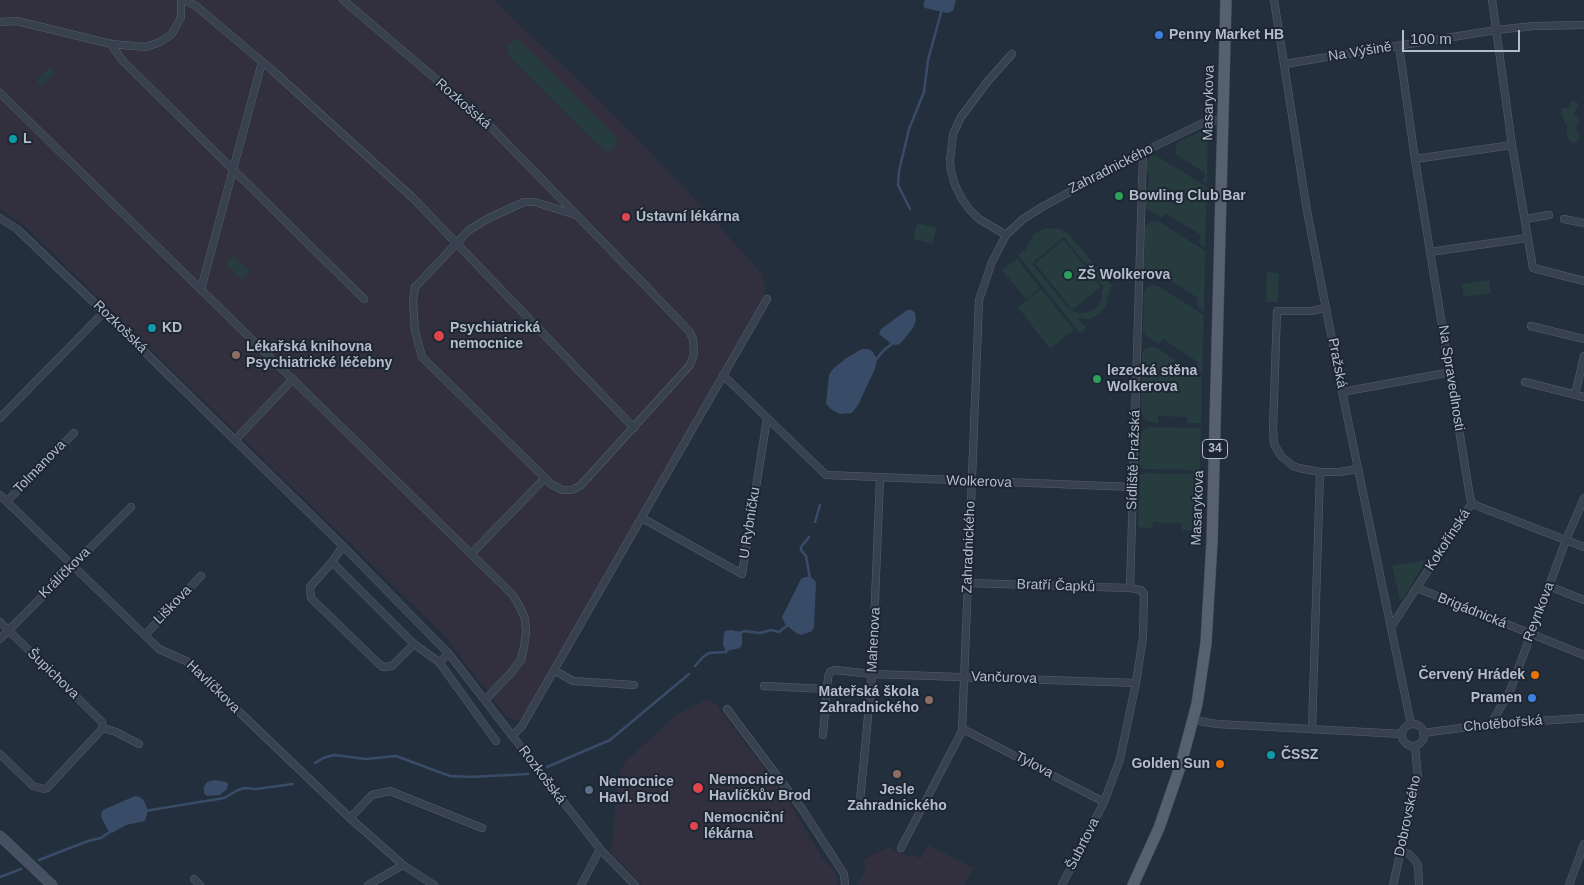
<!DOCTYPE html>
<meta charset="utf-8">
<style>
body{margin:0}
#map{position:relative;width:1584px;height:885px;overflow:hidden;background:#242f3e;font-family:Arial,sans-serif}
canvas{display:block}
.scale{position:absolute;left:1402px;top:30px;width:118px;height:22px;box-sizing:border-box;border:2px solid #b4bcc9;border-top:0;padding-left:6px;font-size:15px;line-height:18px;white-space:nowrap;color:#b4bcc9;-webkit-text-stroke:4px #1d2633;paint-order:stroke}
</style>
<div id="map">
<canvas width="1584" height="885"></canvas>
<div class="scale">100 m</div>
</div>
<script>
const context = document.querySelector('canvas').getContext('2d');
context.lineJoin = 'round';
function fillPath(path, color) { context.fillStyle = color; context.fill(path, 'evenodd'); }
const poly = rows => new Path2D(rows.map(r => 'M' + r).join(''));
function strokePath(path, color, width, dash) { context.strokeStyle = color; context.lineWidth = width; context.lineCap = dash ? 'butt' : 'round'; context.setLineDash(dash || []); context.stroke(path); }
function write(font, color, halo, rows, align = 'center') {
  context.font = font + ' Arial,sans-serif'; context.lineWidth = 4; context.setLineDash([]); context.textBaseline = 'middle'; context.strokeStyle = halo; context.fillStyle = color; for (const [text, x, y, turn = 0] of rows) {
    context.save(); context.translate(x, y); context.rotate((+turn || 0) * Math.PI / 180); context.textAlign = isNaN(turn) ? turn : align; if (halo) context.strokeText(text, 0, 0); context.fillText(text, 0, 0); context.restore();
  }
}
fillPath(poly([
 [0,0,493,0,574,76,642,144,696,200,761,273,765,286,764,295,523,717,519,720,515,721,507,717,443,634,27,228,0,208],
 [705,700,716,703,728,721,786,797,822,858,835,871,838,885,642,885,609,850,612,848,617,780,625,762,675,716],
 [928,845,974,868,964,885,857,885,866,868,863,860,889,847,910,858,912,854,921,859]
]), '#32303f');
fillPath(poly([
 [514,39,518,39,614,135,618,141,614,149,608,152,603,150,509,56,507,48],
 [49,67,55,72,42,86,36,80],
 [1573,100,1577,102,1578,106,1574,114,1578,117,1580,120,1579,124,1576,125,1576,130,1580,136,1577,142,1573,143,1567,137,1567,124,1564,122,1564,117,1560,113,1563,108,1570,108,1570,103],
 [1205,129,1208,130,1207,184,1203,181,1205,173,1175,154,1177,143],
 [1152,155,1155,155,1207,187,1205,248,1199,243,1201,235,1165,213,1161,218,1146,208,1146,190,1149,183,1149,176,1146,166,1148,160],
 [1153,221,1160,222,1205,251,1204,312,1196,305,1198,298,1163,276,1159,282,1147,274,1144,268,1145,228,1148,224],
 [917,223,937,228,932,244,913,239],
 [1045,228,1060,229,1069,234,1112,286,1110,289,1106,306,1099,314,1090,319,1078,318,1086,328,1080,333,1018,255,1024,250,1026,252,1028,244,1034,234],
 [1064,237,1103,286,1101,301,1096,308,1092,311,1080,313,1072,311,1068,308,1033,265,1033,262],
 [1064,240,1101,287,1072,310,1035,263],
 [234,256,250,272,242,280,226,264],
 [1017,259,1040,288,1026,299,1002,270],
 [1267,272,1279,273,1278,302,1266,302],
 [1489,280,1491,293,1464,297,1462,284],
 [1153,285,1159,287,1204,315,1202,375,1196,368,1198,362,1163,339,1159,344,1146,336,1143,331,1144,293,1146,288],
 [1041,289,1074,330,1050,349,1018,307],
 [1150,347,1157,348,1202,378,1201,423,1188,423,1187,417,1158,416,1158,423,1147,421,1144,419,1141,412,1142,354,1145,349],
 [1150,427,1201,428,1198,531,1182,530,1182,523,1153,522,1152,529,1138,527,1140,475,1146,473,1193,474,1193,470,1145,469,1141,467,1139,464,1140,436,1142,431],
 [1426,560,1403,599,1400,600,1392,566]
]), '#263c3f');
fillPath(poly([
 [925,0,956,0,953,11,947,13,925,8,923,5],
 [907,310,912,310,915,313,916,320,913,328,900,344,895,345,889,342,879,334,881,329],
 [862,349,869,349,873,352,877,359,875,369,858,405,852,413,840,414,831,409,826,404,829,375,833,369,845,359],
 [805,577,811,577,816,582,814,627,812,631,801,635,796,633,785,624,782,617,801,579],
 [731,630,742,632,742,644,740,648,726,651,723,645,724,633,725,631],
 [214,780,227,782,228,785,227,789,220,795,207,796,204,793,204,787,207,782],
 [135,796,140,797,144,801,148,811,145,821,126,825,112,833,109,832,102,819,101,814,103,810]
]), '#394c67');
strokePath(poly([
 [910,209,898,185,899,171,909,129,924,92,928,60,942,9],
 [875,361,883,351,894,342],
 [815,522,820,505],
 [809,537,801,547,801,550,806,556,810,578],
 [740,633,744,631,760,633,771,630,779,632,788,625],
 [695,666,703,657,709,653,726,652,727,649],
 [315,763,323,758,334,755,366,759,396,756,450,776,471,777,528,774],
 [547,767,610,740,689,674],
 [145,811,224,798,238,790,245,788,256,789,293,784],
 [39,860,88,841,101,838,111,831],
 [0,877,21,869]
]), '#394c67', 2.5);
const minor = poly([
 [184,0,196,6,272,70,413,198,634,428],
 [343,0,484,120,637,277,689,331,693,339,694,354,690,365,581,485,572,490,562,490,551,484,422,357,415,331,413,301,415,287,421,281,469,230,489,218,524,202,535,202,576,215],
 [1274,0,1307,211,1345,406,1411,724],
 [1492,0,1512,145,1533,268,1584,281],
 [0,22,17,21,111,44,146,47,160,42,172,34,181,17,181,0],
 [111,44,122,60,364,299],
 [1399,46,1415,159,1470,497,1472,503],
 [1284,64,1496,30,1534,26,1584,25],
 [0,93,512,594,520,607,525,619,526,632,524,647,521,660,510,674,485,700],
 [1415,159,1512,145],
 [0,218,17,229,104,312,343,546,449,654,600,849,635,885],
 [1525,219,1549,215],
 [1564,219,1584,223],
 [1006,235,979,219,969,209,962,199,955,185,951,171,950,161,953,134,961,117,988,81,1012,54],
 [1430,252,1527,238],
 [201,289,262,62],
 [1325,308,1312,311,1277,311,1273,430,1274,444,1281,456,1293,466,1299,468,1320,472,1339,472,1358,469],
 [1531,326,1584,339],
 [723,375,826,475,1133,487],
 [1525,382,1584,397],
 [1342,392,1451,372],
 [1575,395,1584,356],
 [0,418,104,312],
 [235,440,293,379],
 [0,495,159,649,186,661,350,818,403,865,434,885],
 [7,501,74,433],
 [1472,503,1480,507,1584,547],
 [642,518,742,574,767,419],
 [343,546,332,562,414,644,439,662,449,654],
 [472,553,545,478],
 [332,562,310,587,311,598,379,664,383,667,392,666,414,644],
 [968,583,1130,588,1141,590,1144,594,1143,637,1136,683,1120,759,1104,802,1062,885],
 [1549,586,1584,600],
 [1130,588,1143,152],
 [1417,588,1584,655],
 [0,622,102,722,103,728,47,788,44,789,33,786,0,754],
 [1391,627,1472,503],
 [145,635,201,576],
 [0,639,131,507],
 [439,662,496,741],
 [554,670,573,681,634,685],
 [764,686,826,689],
 [727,709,802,809,844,874,845,885],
 [1193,720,1217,724,1402,734],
 [1491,724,1510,691,1566,540,1584,498],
 '1402 735a11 11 0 1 1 22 0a11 11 0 1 1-22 0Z',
 [103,728,116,732,139,744],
 [963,729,1104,802],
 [1312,729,1320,472],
 [1423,733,1491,724,1584,718],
 [823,735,828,677,830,672,835,670,872,674,1136,683],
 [512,736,522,726,767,299],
 [860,801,872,674,880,478],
 [350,818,372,795,390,791,482,828],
 [901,848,962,731,979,300,992,262,1006,235,1023,219,1042,207,1143,152,1203,123,1223,119],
 [1401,851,1409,854,1414,859,1418,865,1419,885],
 [194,879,200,885],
 [368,885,403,865],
 [581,885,600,849],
 [1393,885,1418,778,1415,746],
 [1569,885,1584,844]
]);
const secondary = poly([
 [0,836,52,885]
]);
const primary = poly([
 [1133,885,1159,828,1181,764,1197,704,1206,643,1212,542,1226,0]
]);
strokePath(minor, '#565f6c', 8);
strokePath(secondary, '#565f6c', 11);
strokePath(primary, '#414a57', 12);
strokePath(minor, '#38414e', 7);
strokePath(secondary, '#465061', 10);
strokePath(primary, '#56606e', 11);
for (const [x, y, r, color] of [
 [1159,35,5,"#3f7fe0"],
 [13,139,5,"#0f9aa8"],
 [1119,196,5,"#2e9e5b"],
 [626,217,5,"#e0444e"],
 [1068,275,5,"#2e9e5b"],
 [152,328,5,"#0f9aa8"],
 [439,336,6,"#e0444e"],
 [236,355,5,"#8d6e63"],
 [1097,379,5,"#2e9e5b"],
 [1535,675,5,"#e8710a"],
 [1532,698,5,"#3f7fe0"],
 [929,700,5,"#8d6e63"],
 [1271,755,5,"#0f9aa8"],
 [1220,764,5,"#e8710a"],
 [897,774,5,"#8d6e63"],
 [698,788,6,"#e0444e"],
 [589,790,5,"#5c6f8a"],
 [694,826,5,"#e0444e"]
]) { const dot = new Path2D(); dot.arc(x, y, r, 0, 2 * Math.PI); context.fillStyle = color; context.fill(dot); strokePath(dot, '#1d2633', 2); }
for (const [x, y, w] of [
 [1215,449,25]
]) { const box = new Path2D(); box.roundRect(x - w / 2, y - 9.5, w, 19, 4); context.fillStyle = '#1d2633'; context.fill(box); strokePath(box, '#b4bcc9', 1); }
write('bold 12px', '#b4bcc9', null, [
 ["34",1215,449]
]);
write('bold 14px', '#b4bcc9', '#1d2633', [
 ["Penny Market HB",1169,35],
 ["L",23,139],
 ["Bowling Club Bar",1129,196],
 ["Ústavní lékárna",636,217],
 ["ZŠ Wolkerova",1078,275],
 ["KD",162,328],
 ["Psychiatrická",450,328],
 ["nemocnice",450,344],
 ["Lékařská knihovna",246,347],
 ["Psychiatrické léčebny",246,363],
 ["lezecká stěna",1107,371],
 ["Wolkerova",1107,387],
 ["Červený Hrádek",1525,675,"right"],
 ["Mateřská škola",919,692,"right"],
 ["Zahradnického",919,708,"right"],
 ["Pramen",1522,698,"right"],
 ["ČSSZ",1281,755],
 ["Golden Sun",1210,764,"right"],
 ["Nemocnice",709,780],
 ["Havlíčkův Brod",709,796],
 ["Nemocnice",599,782],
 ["Havl. Brod",599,798],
 ["Jesle",897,790,"center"],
 ["Zahradnického",897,806,"center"],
 ["Nemocniční",704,818],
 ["lékárna",704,834]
], 'left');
write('14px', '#b4bcc9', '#1d2633', [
 ["Na Výšině",1360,52,-9],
 ["Masarykova",1209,103,-89],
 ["Rozkošská",463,104,41],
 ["Zahradnického",1111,169,-27],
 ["Rozkošská",120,327,44],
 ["Pražská",1337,363,79],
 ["Na Spravedlnosti",1451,378,81],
 ["Sídliště Pražská",1134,460,-88],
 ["Tolmanova",40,467,-46],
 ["Wolkerova",979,482,2],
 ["Masarykova",1198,508,-88],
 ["U Rybníčku",750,523,-81],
 ["Kokořínská",1448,540,-57],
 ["Zahradnického",969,547,-88],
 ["Králíčkova",65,573,-45],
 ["Bratří Čapků",1056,586,2],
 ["Liškova",173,605,-46],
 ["Brigádnická",1472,611,22],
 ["Reynkova",1539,612,-69],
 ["Mahenova",874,640,-87],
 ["Šupichova",53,674,44],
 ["Vančurova",1004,678,2],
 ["Havlíčkova",213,687,44],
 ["Chotěbořská",1503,724,-5],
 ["Tylova",1034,765,28],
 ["Rozkošská",542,775,53],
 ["Dobrovského",1408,816,-78],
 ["Šubrtova",1083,844,-63]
]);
</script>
